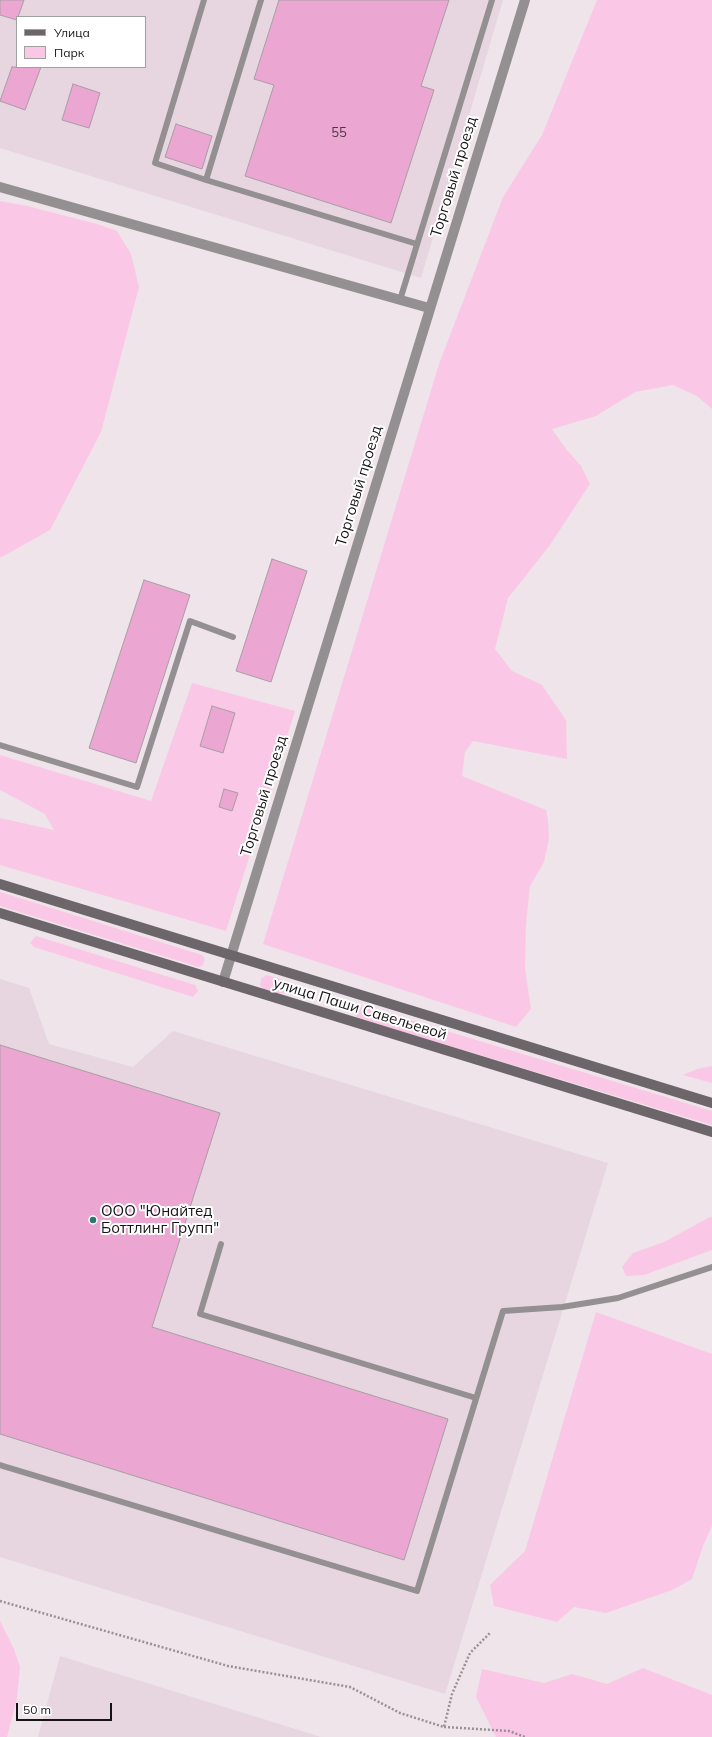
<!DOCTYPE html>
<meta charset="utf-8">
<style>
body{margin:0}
#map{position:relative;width:712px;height:1737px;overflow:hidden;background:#eee4e9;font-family:Mulish,sans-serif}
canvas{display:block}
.legend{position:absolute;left:16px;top:16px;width:130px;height:52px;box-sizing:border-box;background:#fff;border:1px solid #a2a1a1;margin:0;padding:5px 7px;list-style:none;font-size:12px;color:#161315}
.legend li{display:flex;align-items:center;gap:8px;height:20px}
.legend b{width:20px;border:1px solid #a2a1a1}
.scale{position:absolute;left:16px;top:1703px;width:96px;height:18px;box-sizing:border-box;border:2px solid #161315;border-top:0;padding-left:5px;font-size:12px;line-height:14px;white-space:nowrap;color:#161315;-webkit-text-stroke:3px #fff;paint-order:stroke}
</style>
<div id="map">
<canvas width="712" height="1737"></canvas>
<ul class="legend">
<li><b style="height:5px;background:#6c666a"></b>Улица</li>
<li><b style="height:11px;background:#fac8e6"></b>Парк</li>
</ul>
<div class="scale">50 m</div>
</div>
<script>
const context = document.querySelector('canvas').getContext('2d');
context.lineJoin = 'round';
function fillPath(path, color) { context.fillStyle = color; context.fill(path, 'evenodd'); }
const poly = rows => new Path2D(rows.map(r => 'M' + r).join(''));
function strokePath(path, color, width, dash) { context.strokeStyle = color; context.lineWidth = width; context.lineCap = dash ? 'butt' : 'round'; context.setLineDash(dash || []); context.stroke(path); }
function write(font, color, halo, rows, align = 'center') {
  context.font = font + ' Mulish,sans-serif'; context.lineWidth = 4; context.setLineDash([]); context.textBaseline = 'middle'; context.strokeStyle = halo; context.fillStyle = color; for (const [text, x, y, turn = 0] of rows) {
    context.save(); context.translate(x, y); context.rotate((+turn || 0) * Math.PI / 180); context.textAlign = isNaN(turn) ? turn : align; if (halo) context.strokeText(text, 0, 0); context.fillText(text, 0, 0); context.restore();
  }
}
fillPath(poly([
 [0,0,503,0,421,278,0,148],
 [17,17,145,17,145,67,17,67],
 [0,979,29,988,49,1044,133,1067,173,1031,608,1163,445,1694,0,1557],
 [60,1656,321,1737,38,1737]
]), '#e7d6e0');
fillPath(poly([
 [597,0,712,0,712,409,697,396,673,385,635,392,596,416,552,429,566,449,581,466,590,484,550,545,508,598,495,649,512,671,542,685,566,720,567,759,473,741,465,752,462,776,546,810,548,820,549,839,544,862,530,886,526,924,525,968,531,1009,516,1027,263,944,439,364,503,197,542,135],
 [0,201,27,206,97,224,117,231,131,254,139,287,101,432,50,530,0,558],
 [192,683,295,711,226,931,0,865,0,818,54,830,45,814,0,790,0,755,151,801],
 [0,892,202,955,205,959,203,965,199,967,0,906],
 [36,936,195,985,198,991,193,997,34,947,30,943],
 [266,975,287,981,288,986,284,993,277,993,264,990,260,985,261,979],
 [360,1005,712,1111,712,1125,357,1018,354,1011,356,1007],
 [712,1066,712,1083,683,1075,697,1069],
 [710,1217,712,1217,712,1250,644,1275,626,1276,622,1267,633,1253,664,1242],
 [596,1312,712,1354,712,1526,703,1546,692,1579,672,1590,606,1613,574,1607,557,1622,494,1606,490,1585,525,1551],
 [0,1621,14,1649,20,1667,17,1698,7,1737,0,1737],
 [643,1668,712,1695,712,1737,496,1737,476,1697,482,1669,544,1683,572,1674,607,1684]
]), '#fac8e6');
const building = poly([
 [0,0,24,0,17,20,0,15,0,0],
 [279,0,449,0,421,86,434,90,391,223,245,176,274,85,254,79,279,0],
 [12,67,41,67,25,110,0,101,12,67],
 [73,84,100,93,89,128,62,120,73,84],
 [176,124,212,136,202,169,165,157,176,124],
 [272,559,307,571,271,682,236,671,272,559],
 [144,580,190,595,136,763,89,748,144,580],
 [212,706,235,713,223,753,200,746,212,706],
 [224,789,238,793,232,811,219,807,224,789],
 [0,1045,220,1113,152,1327,448,1419,404,1560,0,1434,0,1045]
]);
fillPath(building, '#eca6d2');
strokePath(building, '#a79ea3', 1);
strokePath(poly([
 [0,1601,228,1666,350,1687,400,1713,444,1727,452,1694,470,1653,491,1632],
 [444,1727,509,1731,525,1737]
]), '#989094', 2.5, [2, 2]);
strokePath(poly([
 [204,0,155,163,206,180],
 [261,0,206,180,417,244],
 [400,300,492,0],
 [0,745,137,787,190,621,233,637],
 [221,1244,200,1314,476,1398],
 [0,1465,417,1591,503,1311,562,1307,618,1298,712,1267]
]), '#949092', 6);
strokePath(poly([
 [0,187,429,308],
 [223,982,525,0]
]), '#949092', 10);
strokePath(poly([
 [0,884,712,1103],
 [0,913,712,1132]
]), '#6c666a', 10);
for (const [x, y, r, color] of [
 [93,1220,4,"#2c7673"]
]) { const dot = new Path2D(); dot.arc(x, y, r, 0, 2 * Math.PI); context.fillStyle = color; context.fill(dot); strokePath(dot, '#fff', 1.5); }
write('13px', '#4c3844', null, [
 ["55",339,133]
]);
write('15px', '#161315', '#fff', [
 ["Торговый проезд",454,177,-73],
 ["Торговый проезд",359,486,-73],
 ["Торговый проезд",264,796,-73],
 ["улица Паши Савельевой",360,1009,17]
]);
write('15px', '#161315', '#fff', [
 ["ООО \"Юнайтед",101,1211],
 ["Боттлинг Групп\"",101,1228]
], 'left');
</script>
